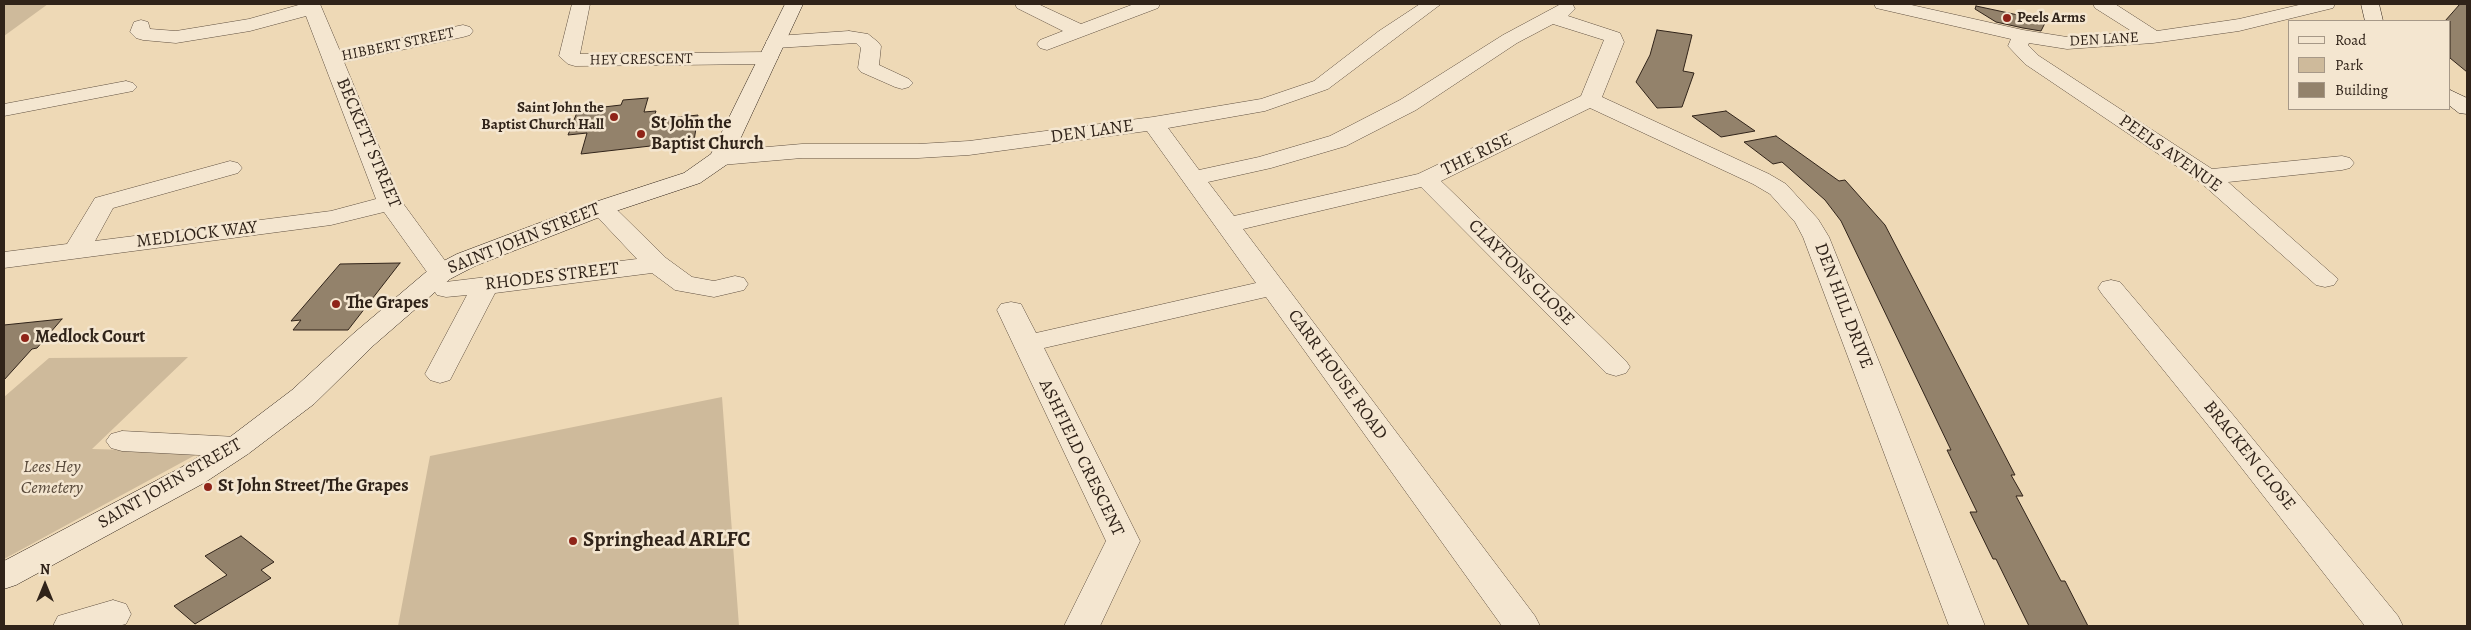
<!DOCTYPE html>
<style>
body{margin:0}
#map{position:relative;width:2471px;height:630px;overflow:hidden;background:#eed9b6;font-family:Alegreya,serif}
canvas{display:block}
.frame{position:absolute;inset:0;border:5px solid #302319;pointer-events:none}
.legend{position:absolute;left:2288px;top:20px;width:162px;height:90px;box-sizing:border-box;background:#f4e6d0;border:1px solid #a69887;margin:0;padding:6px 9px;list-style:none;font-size:15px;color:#302319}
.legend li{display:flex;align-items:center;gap:10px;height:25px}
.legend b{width:25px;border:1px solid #a69887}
.north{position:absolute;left:20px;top:560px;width:50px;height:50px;-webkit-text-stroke:4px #f4e6d0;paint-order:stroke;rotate:0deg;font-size:14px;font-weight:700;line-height:20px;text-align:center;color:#302319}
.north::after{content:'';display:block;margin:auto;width:18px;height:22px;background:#302319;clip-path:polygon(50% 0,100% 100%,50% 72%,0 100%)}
</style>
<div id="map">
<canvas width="2471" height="630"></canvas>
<div class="frame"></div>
<ul class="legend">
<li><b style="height:6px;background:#f4e6d0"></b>Road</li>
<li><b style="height:14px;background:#ceba9b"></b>Park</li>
<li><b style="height:14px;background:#93826b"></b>Building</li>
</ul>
<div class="north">N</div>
</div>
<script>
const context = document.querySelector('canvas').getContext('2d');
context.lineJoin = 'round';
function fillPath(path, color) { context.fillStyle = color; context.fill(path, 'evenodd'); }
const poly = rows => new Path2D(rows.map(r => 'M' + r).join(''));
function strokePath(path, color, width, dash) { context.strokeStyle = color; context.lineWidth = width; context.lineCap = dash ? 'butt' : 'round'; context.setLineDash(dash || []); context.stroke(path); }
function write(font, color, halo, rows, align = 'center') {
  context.font = font + ' Alegreya,serif'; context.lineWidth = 5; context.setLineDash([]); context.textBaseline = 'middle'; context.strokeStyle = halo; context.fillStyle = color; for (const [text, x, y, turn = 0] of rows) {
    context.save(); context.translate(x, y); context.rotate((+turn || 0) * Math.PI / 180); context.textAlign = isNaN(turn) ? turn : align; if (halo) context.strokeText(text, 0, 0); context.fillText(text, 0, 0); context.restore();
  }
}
fillPath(poly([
 [4,4,48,4,4,36],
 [188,357,92,449,201,452,4,559,4,397,49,358],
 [722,397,739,626,398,626,430,456]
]), '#ceba9b');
const building = poly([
 [2460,4,2467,4,2467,72,2450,58,2450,21,2445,21,2460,4],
 [1976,6,2046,21,2041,31,2023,28,1996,22,1975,9,1976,6],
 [1657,30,1692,35,1683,71,1694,73,1682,107,1657,108,1636,82,1650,55,1657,30],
 [648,98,644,112,656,111,653,120,698,115,694,141,581,154,587,133,568,135,578,110,621,105,623,100,648,98],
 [1726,111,1755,131,1721,137,1692,116,1726,111],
 [1776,136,1839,181,1845,180,1885,225,2015,475,2011,475,2023,496,2016,496,2061,581,2065,581,2088,626,2029,626,1996,559,1993,559,1970,512,1977,512,1947,450,1951,450,1841,221,1825,200,1782,162,1773,164,1744,142,1776,136],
 [400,263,348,330,293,330,301,320,291,321,340,264,400,263],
 [62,319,37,348,32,349,4,380,4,325,62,319],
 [241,536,274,562,261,570,271,578,195,624,174,606,227,575,205,556,241,536]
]);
fillPath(building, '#93826b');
strokePath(building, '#302319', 1);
const street = poly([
 [302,4,320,4,340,51,463,25,470,27,473,31,470,35,463,37,344,62,402,202,454,273,450,279,441,281,432,279,384,212,331,225,4,268,4,252,67,244,95,198,230,161,238,163,242,168,238,173,113,208,95,241,331,211,376,199,306,16,250,31,176,43,143,40,136,38,130,32,134,22,141,20,148,22,150,29,176,31,249,19,302,4],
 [572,4,590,4,580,54,768,52,775,54,778,58,775,62,768,64,575,66,568,64,559,56,572,4],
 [1015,4,1038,4,1081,24,1134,4,1160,4,1158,8,1047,50,1040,48,1037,44,1040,40,1063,31,1017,8,1015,4],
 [1420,4,1441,4,1328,89,1265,111,1168,128,1199,170,1259,157,1330,136,1400,100,1503,35,1559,5,1573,5,1575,9,1568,16,1620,33,1624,42,1602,97,1769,174,1786,184,1818,219,1829,237,1985,626,1949,626,1803,237,1795,222,1770,194,1753,184,1590,108,1441,181,1626,361,1630,367,1626,373,1616,376,1606,373,1421,187,1243,229,1535,616,1540,626,1502,626,1266,297,1044,348,1140,541,1100,626,1064,626,1106,541,997,310,1001,304,1011,302,1021,304,1036,333,1256,283,1147,131,969,155,918,158,802,158,721,165,713,163,709,158,713,153,721,151,802,144,918,144,969,141,1153,117,1261,99,1314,81,1379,31,1420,4],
 [1553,24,1604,40,1581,96,1418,174,1234,216,1208,182,1271,168,1346,146,1416,110,1517,43,1553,24],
 [1874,4,1907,4,2023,30,2067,37,2133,32,2095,8,2093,4,2115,4,2157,31,2239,19,2303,4,2335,4,2333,8,2239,31,2153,43,2067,49,2029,43,2028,45,2039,56,2212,169,2342,156,2350,158,2354,163,2350,168,2342,170,2228,182,2338,279,2334,285,2325,287,2316,285,2200,182,2025,64,2008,46,2011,39,1876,8,1874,4],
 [849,31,868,34,878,42,881,46,879,65,909,79,913,83,909,87,902,89,895,87,861,72,858,68,861,48,856,43,776,48,769,46,766,42,769,38,776,36,849,31],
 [126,81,133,83,137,87,133,91,4,116,4,104,126,81],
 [601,201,610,203,666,258,692,277,714,281,735,276,744,278,748,284,744,290,714,297,675,290,652,273,495,293,450,380,440,383,430,380,425,374,467,295,446,297,437,295,433,289,437,283,637,259,589,208,592,203,601,201],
 [2111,280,2120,282,2234,416,2398,616,2403,626,2365,626,2212,430,2102,294,2098,288,2102,282,2111,280],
 [122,431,237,437,248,440,253,447,248,454,237,457,122,451,111,448,106,441,111,434,122,431],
 [113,600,126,604,131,614,126,624,118,626,53,626,58,616,113,600]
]);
const secondary = poly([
 [785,4,803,4,729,163,700,183,610,213,475,266,450,279,374,345,314,404,248,454,204,483,16,585,4,589,4,561,182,467,226,440,292,390,354,333,432,267,457,254,592,203,684,173,711,154,785,4],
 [2361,4,2379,4,2383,21,2365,21,2361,4],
 [2450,90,2467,98,2467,114,2459,113,2450,106,2450,90]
]);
strokePath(street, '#605040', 1);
strokePath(secondary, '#302319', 1);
fillPath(street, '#f4e6d0');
fillPath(secondary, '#f4e6d0');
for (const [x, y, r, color] of [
 [2007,18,5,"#8f2418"],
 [614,117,5,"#8f2418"],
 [641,134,5,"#8f2418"],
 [336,304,5,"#8f2418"],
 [25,338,5,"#8f2418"],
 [208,487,5,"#8f2418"],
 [573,541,5,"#8f2418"]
]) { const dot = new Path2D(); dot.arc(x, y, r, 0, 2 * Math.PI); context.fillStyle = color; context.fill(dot); strokePath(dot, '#f4e6d0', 2); }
write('bold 15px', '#302319', '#f4e6d0', [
 ["Peels Arms",2017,18],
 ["Saint John the",604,108,"right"],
 ["Baptist Church Hall",604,125,"right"]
], 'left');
write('15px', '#302319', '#f4e6d0', [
 ["DEN LANE",2104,40,-3],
 ["HIBBERT STREET",398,45,-12],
 ["HEY CRESCENT",641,60,-1]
]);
write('bold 18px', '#302319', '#f4e6d0', [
 ["St John the",651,124],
 ["Baptist Church",651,145],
 ["The Grapes",346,304],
 ["Medlock Court",35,338],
 ["St John Street/The Grapes",218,487]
], 'left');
write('18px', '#302319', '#f4e6d0', [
 ["DEN LANE",1092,132,-8],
 ["BECKETT STREET",368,143,67],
 ["PEELS AVENUE",2170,154,35],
 ["THE RISE",1477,155,-26],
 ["MEDLOCK WAY",197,235,-7],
 ["SAINT JOHN STREET",524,239,-22],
 ["CLAYTONS CLOSE",1521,273,45],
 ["RHODES STREET",552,277,-7],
 ["DEN HILL DRIVE",1843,306,69],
 ["CARR HOUSE ROAD",1337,375,54],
 ["BRACKEN CLOSE",2249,456,51],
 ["ASHFIELD CRESCENT",1081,458,64],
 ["SAINT JOHN STREET",170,484,-30]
]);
write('italic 18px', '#58493a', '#f4e6d0', [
 ["Lees Hey",52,468],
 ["Cemetery",52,489]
]);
write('bold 21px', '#302319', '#f4e6d0', [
 ["Springhead ARLFC",583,541]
], 'left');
</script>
